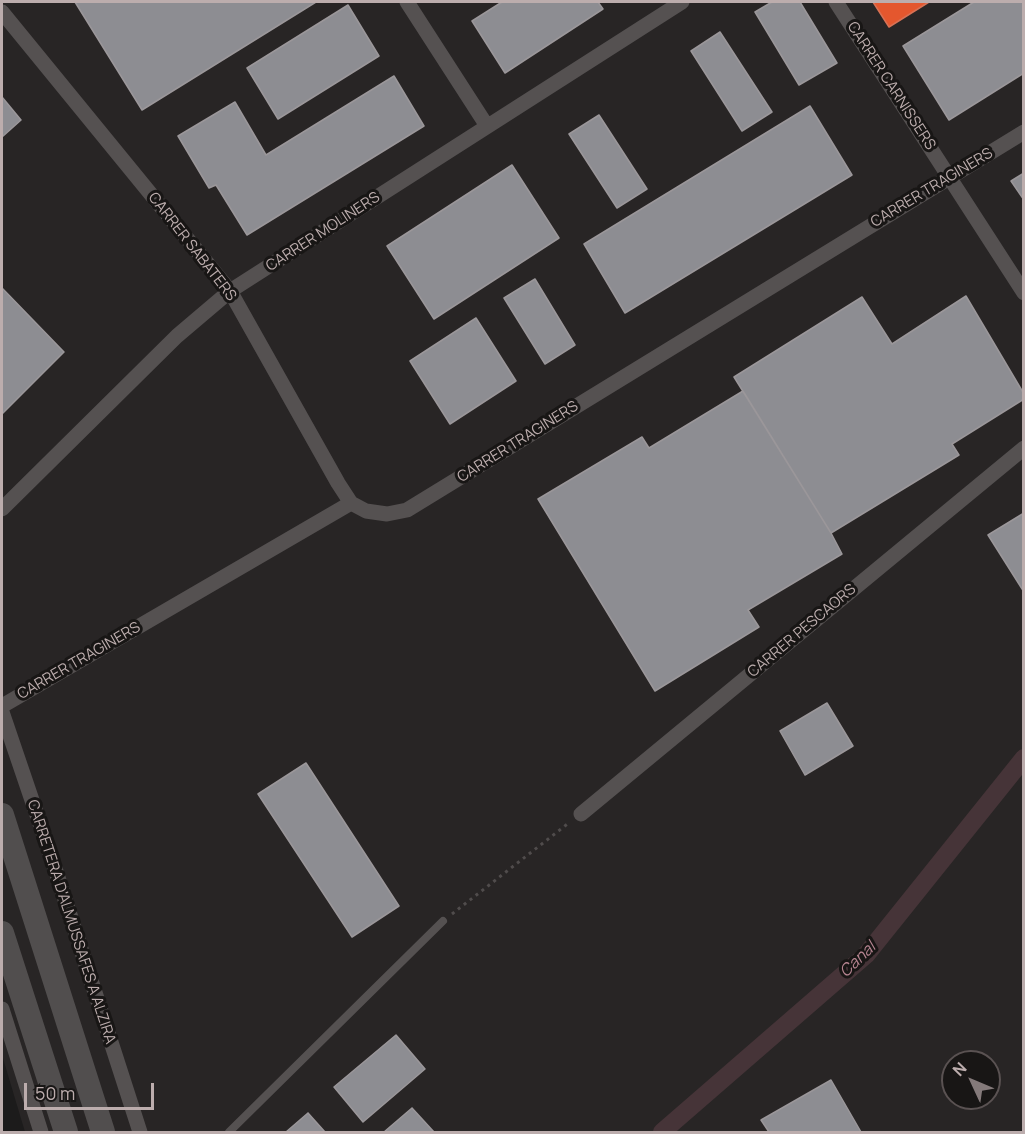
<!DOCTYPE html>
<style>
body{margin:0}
#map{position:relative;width:1025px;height:1134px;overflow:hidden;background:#1c1b1b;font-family:Manrope,sans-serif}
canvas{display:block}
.frame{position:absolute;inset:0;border:3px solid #bcadad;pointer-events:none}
.north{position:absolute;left:941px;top:1050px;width:60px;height:60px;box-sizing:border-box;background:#181615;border:2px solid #5a5252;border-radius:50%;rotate:314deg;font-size:16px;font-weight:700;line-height:24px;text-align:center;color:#bcadad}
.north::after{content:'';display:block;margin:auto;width:21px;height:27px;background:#847a7a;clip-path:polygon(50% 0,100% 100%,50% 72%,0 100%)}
.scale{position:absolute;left:24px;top:1083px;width:130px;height:27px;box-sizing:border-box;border:3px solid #bcadad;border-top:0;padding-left:8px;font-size:18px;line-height:21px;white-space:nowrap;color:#bcadad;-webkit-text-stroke:4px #181615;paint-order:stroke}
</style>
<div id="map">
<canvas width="1025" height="1134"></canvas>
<div class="frame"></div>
<div class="north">N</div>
<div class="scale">50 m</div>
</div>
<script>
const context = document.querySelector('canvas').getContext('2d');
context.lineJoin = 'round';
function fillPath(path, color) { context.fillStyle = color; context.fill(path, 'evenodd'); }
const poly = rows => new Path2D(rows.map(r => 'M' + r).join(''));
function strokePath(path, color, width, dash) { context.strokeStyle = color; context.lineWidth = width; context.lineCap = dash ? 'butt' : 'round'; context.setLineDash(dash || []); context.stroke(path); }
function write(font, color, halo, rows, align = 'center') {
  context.font = font + ' Manrope,sans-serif'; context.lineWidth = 6; context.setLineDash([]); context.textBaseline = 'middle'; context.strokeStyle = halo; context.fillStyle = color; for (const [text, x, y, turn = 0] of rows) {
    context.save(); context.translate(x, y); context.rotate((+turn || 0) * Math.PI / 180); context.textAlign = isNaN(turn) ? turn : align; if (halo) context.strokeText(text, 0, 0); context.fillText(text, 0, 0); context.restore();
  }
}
fillPath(poly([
 [2,2,1023,2,1023,1132,25,1132,2,1055],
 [953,1062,989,1062,989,1098,953,1098]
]), '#282525');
const shops = poly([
 [873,2,929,2,889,27,873,2]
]);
fillPath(shops, '#e4572e');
strokePath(shops, '#d87154', 1.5);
const industry = poly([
 [75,2,316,2,142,110,75,2],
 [502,2,598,2,603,9,505,73,472,21,502,2],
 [772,2,800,2,837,63,799,85,755,12,772,2],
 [974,2,1024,2,1024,73,949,120,903,46,974,2],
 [348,5,379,56,278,119,247,68,348,5],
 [720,32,772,112,742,131,691,51,720,32],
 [394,76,424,126,247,235,216,185,209,188,178,136,235,102,266,155,394,76],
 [2,97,21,120,2,137,2,97],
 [810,106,852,175,625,313,584,244,810,106],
 [599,115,647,189,617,208,569,134,599,115],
 [512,165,559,238,434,319,387,246,512,165],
 [1024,173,1024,200,1011,181,1024,173],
 [535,279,575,345,545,364,504,298,535,279],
 [2,288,64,352,2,414,2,288],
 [966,296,1024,394,1024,399,952,444,959,455,831,533,734,377,862,297,892,344,966,296],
 [476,318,516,381,450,424,410,361,476,318],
 [743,391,831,533,842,554,748,610,759,627,655,691,538,499,642,437,649,448,743,391],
 [1024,513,1024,592,988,535,1024,513],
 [827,703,853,746,805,775,780,731,827,703],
 [306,763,399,906,352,937,258,794,306,763],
 [396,1035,425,1069,363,1122,334,1087,396,1035],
 [831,1080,861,1132,769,1132,761,1120,831,1080],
 [412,1108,434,1132,384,1132,412,1108],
 [308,1113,325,1132,286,1132,308,1113]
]);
fillPath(industry, '#8d8d92');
strokePath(industry, '#9b979a', 1.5);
strokePath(poly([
 [662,1132,866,955,1024,758]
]), '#463438', 18);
strokePath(poly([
 [452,914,570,822]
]), '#504c4c', 3, [3, 4.5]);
strokePath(poly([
 [229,1132,443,921]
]), '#555151', 8);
strokePath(poly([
 [407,2,487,126],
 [836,2,1024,293],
 [2,12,230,291,338,483,351,503,366,511,387,514,407,510,1024,132],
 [2,509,177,336,230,291,682,2],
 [2,706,351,503],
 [2,712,52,859,140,1132],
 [581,814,1024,448],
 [2,1009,41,1132]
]), '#555151', 15);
strokePath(poly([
 [2,815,103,1132],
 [2,933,66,1132]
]), '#514e4e', 24);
write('15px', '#bcadad', '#181615', [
 ["CARRER CARNISSERS",891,86,57],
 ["CARRER TRAGINERS",932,188,-31],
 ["CARRER MOLINERS",323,232,-33],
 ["CARRER SABATERS",192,247,52],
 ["CARRER TRAGINERS",518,442,-32],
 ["CARRER PESCAORS",802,631,-40],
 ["CARRER TRAGINERS",79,661,-30],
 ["CARRETERA D'ALMUSSAFES A ALZIRA",71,922,72]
]);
write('italic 16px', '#b68591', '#181615', [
 ["Canal",858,960,-44]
]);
</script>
